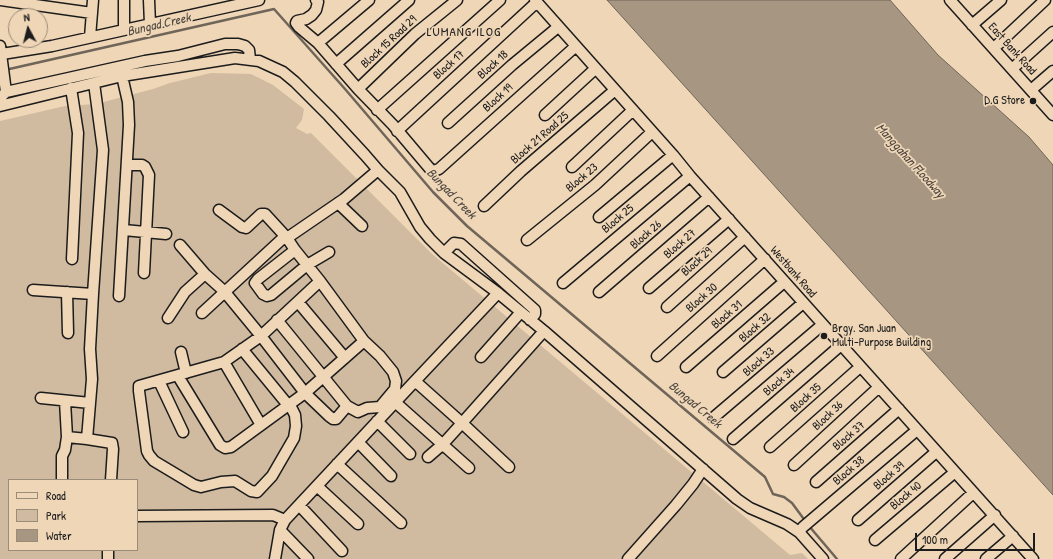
<!DOCTYPE html>
<style>
body{margin:0}
#map{position:relative;width:1053px;height:559px;overflow:hidden;background:#efd6b7;font-family:"Patrick Hand",sans-serif}
canvas{display:block}
.legend{position:absolute;left:8px;top:479px;width:130px;height:72px;box-sizing:border-box;background:#efd6b7;border:1px solid #9b8c79;margin:0;padding:5px 7px;list-style:none;font-size:12px;color:#1c1c1c}
.legend li{display:flex;align-items:center;gap:8px;height:20px}
.legend b{width:20px;border:1px solid #9b8c79}
.north{position:absolute;left:8px;top:8px;width:40px;height:40px;box-sizing:border-box;background:#efd6b7;border:1px solid #9b8c79;border-radius:50%;rotate:353deg;font-size:11px;font-weight:700;line-height:16px;text-align:center;color:#1c1c1c}
.north::after{content:'';display:block;margin:auto;width:14px;height:18px;background:#1c1c1c;clip-path:polygon(50% 0,100% 100%,50% 72%,0 100%)}
.scale{position:absolute;left:915px;top:533px;width:120px;height:18px;box-sizing:border-box;border:2px solid #1c1c1c;border-top:0;padding-left:5px;font-size:12px;line-height:14px;white-space:nowrap;color:#1c1c1c;-webkit-text-stroke:3px #efd6b7;paint-order:stroke}
</style>
<div id="map">
<canvas width="1053" height="559"></canvas>
<ul class="legend">
<li><b style="height:5px;background:#efd6b7"></b>Road</li>
<li><b style="height:11px;background:#d0bba0"></b>Park</li>
<li><b style="height:11px;background:#a79682"></b>Water</li>
</ul>
<div class="north">N</div>
<div class="scale">100 m</div>
</div>
<script>
const context = document.querySelector('canvas').getContext('2d');
context.lineJoin = 'round';
function fillPath(path, color) { context.fillStyle = color; context.fill(path, 'evenodd'); }
const poly = rows => new Path2D(rows.map(r => 'M' + r).join(''));
function strokePath(path, color, width, dash) { context.strokeStyle = color; context.lineWidth = width; context.lineCap = dash ? 'butt' : 'round'; context.setLineDash(dash || []); context.stroke(path); }
function write(font, color, halo, rows, align = 'center') {
  context.font = font + ' "Patrick Hand",sans-serif'; context.lineWidth = 3.5; context.setLineDash([]); context.textBaseline = 'middle'; context.strokeStyle = halo; context.fillStyle = color; for (const [text, x, y, turn = 0] of rows) {
    context.save(); context.translate(x, y); context.rotate((+turn || 0) * Math.PI / 180); context.textAlign = isNaN(turn) ? turn : align; if (halo) context.strokeText(text, 0, 0); context.fillText(text, 0, 0); context.restore();
  }
}
fillPath(poly([
 [211,73,251,74,273,85,304,109,302,120,296,128,307,134,311,133,432,254,790,555,802,553,808,559,0,559,0,121,65,106,96,104,153,89,170,83],
 [9,480,137,480,137,550,9,550]
]), '#d0bba0');
const water = poly([
 [607,0,890,0,938,55,1029,137,1053,165,1053,495,607,0]
]);
fillPath(water, '#a79682');
strokePath(water, '#6f6559', 1);
strokePath(poly([
 [5,70,274,9,345,89,433,192,467,226,765,477,773,494,784,497,792,503,806,522],
 [809,526,837,559]
]), '#6f6559', 2.5);
const minor = poly([
 [0,0,92,13],
 [124,0,124,30],
 [149,0,150,24],
 [316,0,318,2,316,10,312,15,306,19,297,21,296,23,299,27,318,43,358,89,393,125,431,170,433,171,439,169,576,46],
 [535,0,673,155,690,176,1033,559],
 [950,0,1053,115],
 [972,25,1001,0],
 [90,37,93,0],
 [318,43,369,0],
 [0,46,6,92,0,98],
 [994,48,1045,0],
 [2,54,52,46,259,0],
 [336,64,409,0],
 [1012,69,1053,32],
 [94,83,103,150,93,294,90,349,92,379,87,439,112,443,113,449,111,480],
 [71,88,78,133,72,259],
 [358,89,415,34,457,0],
 [1031,90,1053,71],
 [6,92,145,61,178,56,225,44,238,44,245,46,249,50,250,59],
 [0,106,122,76,235,58,259,61,283,72,295,82,329,116,365,155,378,170,400,192,420,227,430,239,444,253,498,293,544,331,737,499,750,508,787,524,799,532,823,559],
 [377,110,500,0],
 [545,115,595,69],
 [448,123,512,65,558,27],
 [397,131,537,2],
 [127,165,142,165,145,167,149,175,144,273],
 [572,167,633,110],
 [338,203,362,226],
 [484,206,521,171,615,90],
 [599,217,673,155],
 [124,230,166,234],
 [527,240,595,185,652,132],
 [180,245,205,274,224,291,261,336,305,393,329,416,333,419,336,419,347,406],
 [295,250,258,279,255,283,263,294,267,296,271,295,307,265,329,252],
 [444,253,454,243,461,244,535,310,535,314,530,320],
 [563,283,690,176],
 [649,288,729,219],
 [33,290,93,294],
 [67,292,68,333],
 [599,292,709,197],
 [498,293,415,381,462,423,544,331],
 [119,296,129,125,128,102,122,76],
 [298,302,345,358],
 [667,307,745,237],
 [202,313,281,240,287,238,265,214,261,214,246,228,242,227,219,210],
 [168,318,185,292,205,274],
 [277,320,347,406,358,412,367,408,380,407,395,389,396,381,393,372,380,356,364,341,320,281],
 [242,349,288,405,292,409,295,415,296,426,294,438,272,476,257,492,251,491,235,481,221,482,201,487,194,485,154,461,149,455,147,451,139,391,139,386,224,362,261,336,320,281,295,250,287,238,344,199,378,170],
 [181,352,186,373],
 [657,356,765,259],
 [481,357,521,312],
 [224,362,261,425],
 [686,367,784,282],
 [723,372,803,303],
 [178,376,220,445,225,448,231,447,305,393,364,341],
 [159,381,183,432],
 [41,398,90,403],
 [395,402,469,468],
 [713,418,822,325],
 [377,421,410,454],
 [67,437,87,439],
 [733,439,841,345],
 [358,442,391,476],
 [770,447,860,367],
 [428,457,443,444,462,423,509,467],
 [337,464,401,523],
 [794,465,879,387],
 [62,480,62,456,65,450,67,437,65,401],
 [816,482,899,409],
 [317,486,358,524],
 [299,505,342,551],
 [137,516,273,515,285,520],
 [858,520,936,452],
 [280,530,308,559],
 [799,532,803,527,917,430],
 [875,540,955,472],
 [108,550,108,559],
 [275,559,280,530,285,520,415,381],
 [628,559,676,505,693,484,703,469],
 [901,559,973,493],
 [945,559,995,515],
 [986,559,1013,536]
]);
strokePath(minor, '#1c1c1c', 13);
strokePath(minor, '#efd6b7', 10);
for (const [x, y, r, color] of [
 [1033,101,4,"#1c1c1c"],
 [824,336,4,"#1c1c1c"]
]) { const dot = new Path2D(); dot.arc(x, y, r, 0, 2 * Math.PI); context.fillStyle = color; context.fill(dot); strokePath(dot, '#efd6b7', 1.5); }
write('12px', '#1c1c1c', '#efd6b7', [
 ["Block 15 Road 29",389,42,-43],
 ["East Bank Road",1012,49,48],
 ["Block 17",449,65,-42],
 ["Block 18",493,65,-42],
 ["Block 19",498,98,-42],
 ["Block 21 Road 25",540,138,-41],
 ["Block 23",582,178,-40],
 ["Block 25",618,219,-40],
 ["Block 26",646,235,-41],
 ["Block 27",680,244,-41],
 ["Block 29",697,262,-42],
 ["Westbank Road",793,272,49],
 ["Block 30",702,298,-41],
 ["Block 31",727,315,-41],
 ["Block 32",755,328,-41],
 ["Block 33",759,362,-41],
 ["Block 34",779,382,-41],
 ["Block 35",806,398,-42],
 ["Block 36",828,416,-43],
 ["Block 37",849,436,-41],
 ["Block 38",849,471,-41],
 ["Block 39",889,476,-41],
 ["Block 40",906,496,-40]
]);
write('12px', '#1c1c1c', '#efd6b7', [
 ["D.G Store",1025,101],
 ["Brgy. San Juan",832,329,"left"],
 ["Multi-Purpose Building",832,343,"left"]
], 'right');
write('italic 13px', '#4d4740', '#efd6b7', [
 ["Bungad Creek",159,25,-13],
 ["Manggahan Floodway",910,161,48],
 ["Bungad Creek",451,194,46],
 ["Bungad Creek",695,405,40]
]);
context.letterSpacing = '1px';
write('13px', '#1c1c1c', '#efd6b7', [
 ["LUMANG ILOG",464,33]
]);
context.letterSpacing = '0px';
</script>
